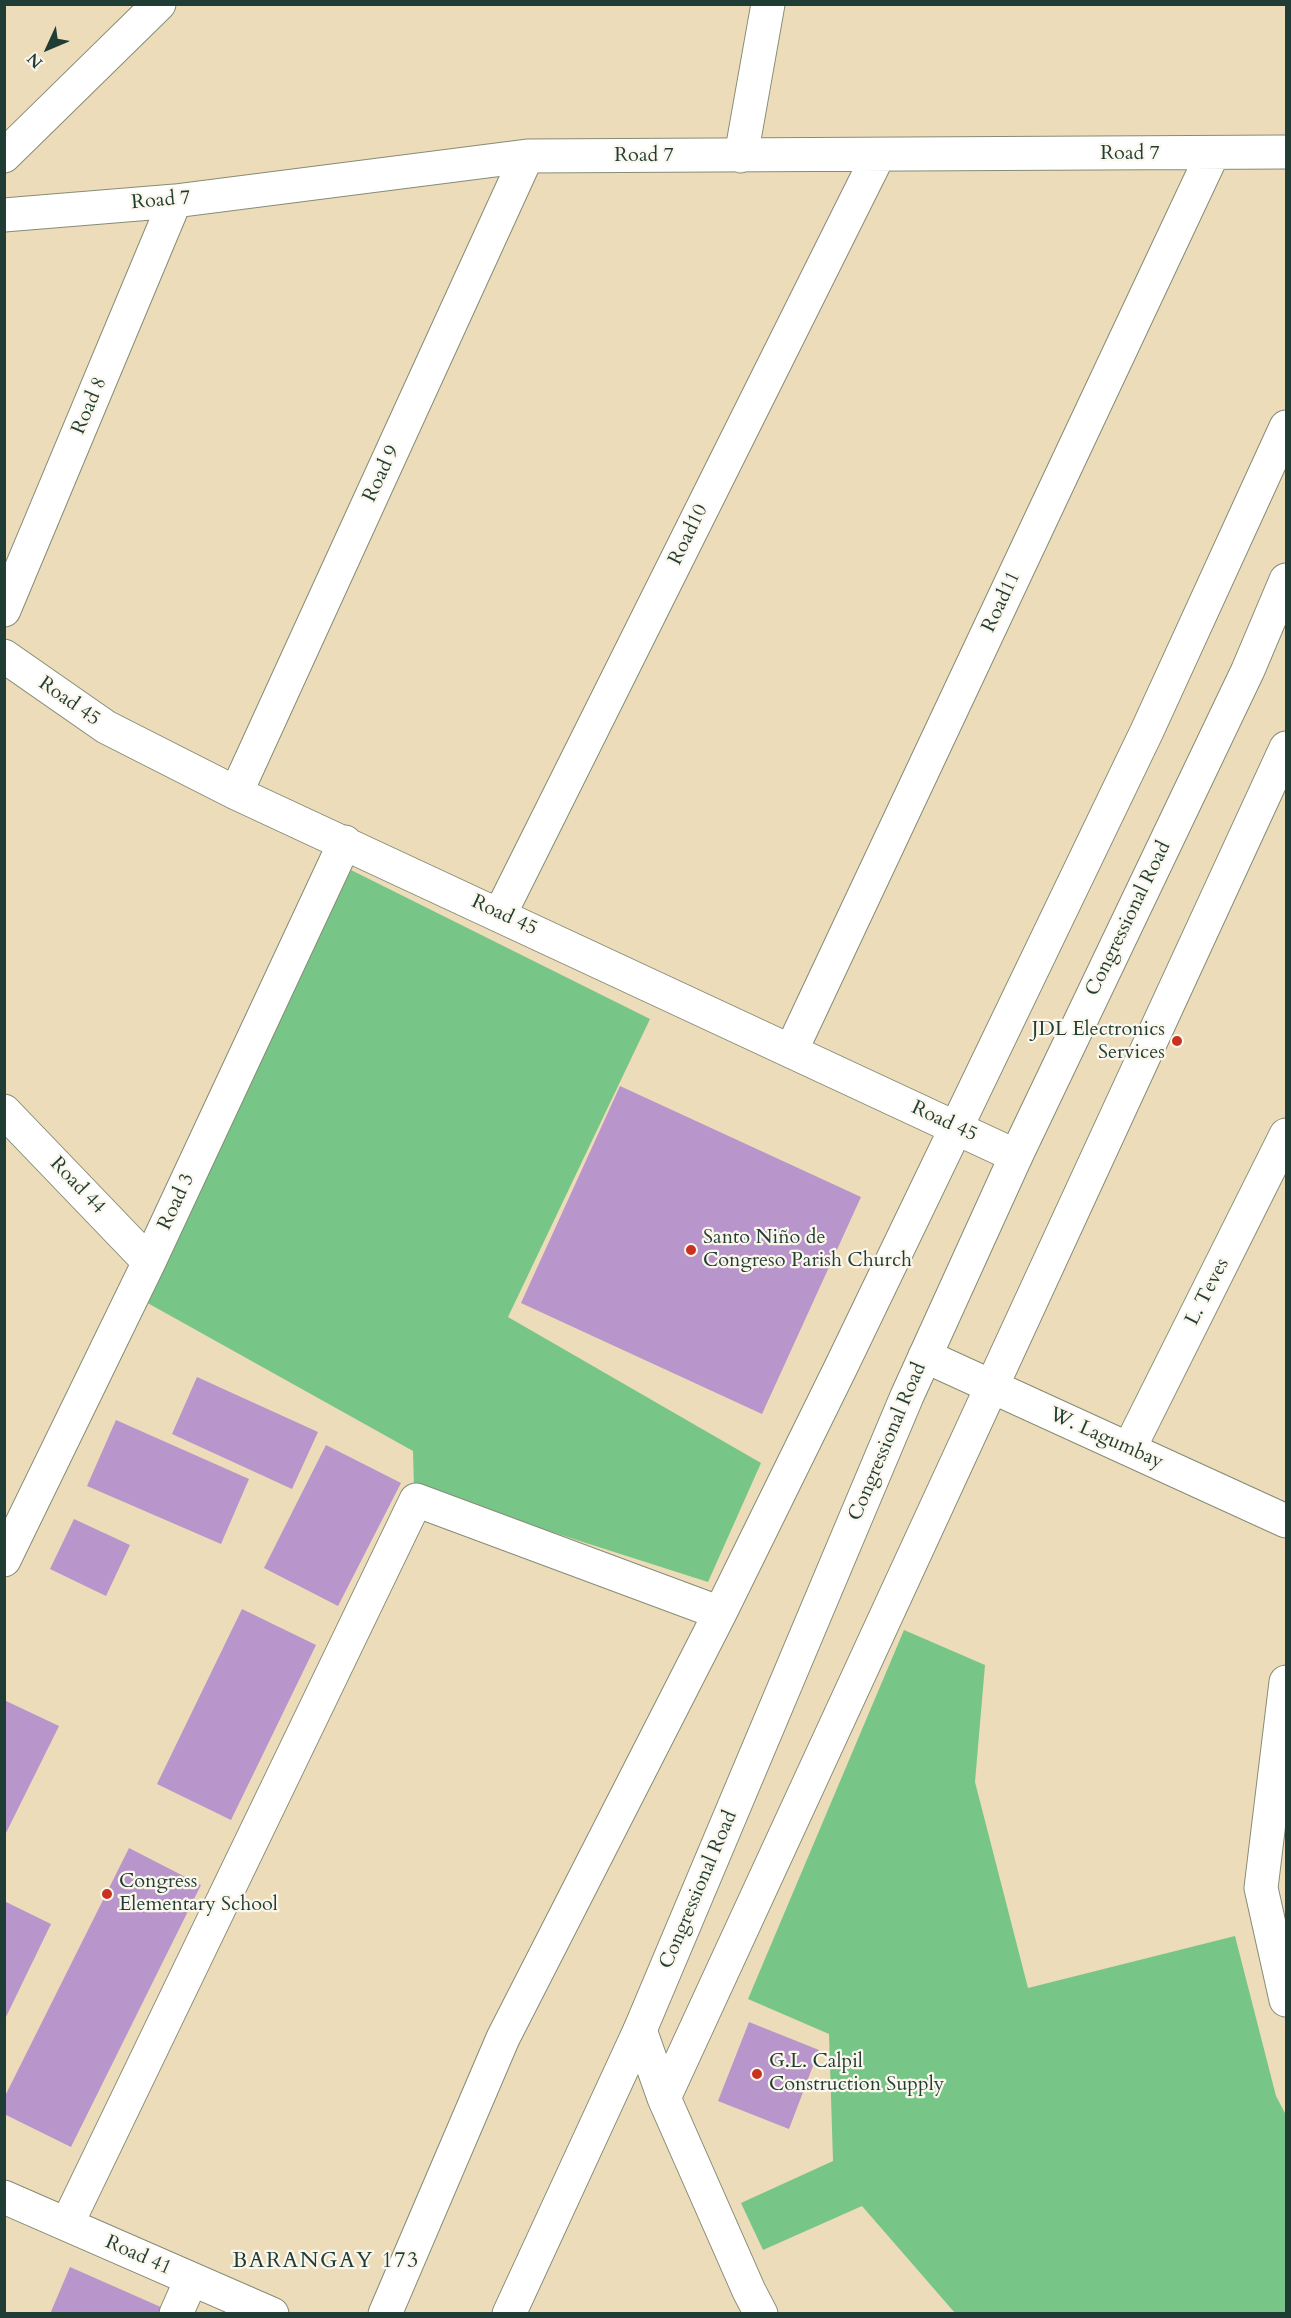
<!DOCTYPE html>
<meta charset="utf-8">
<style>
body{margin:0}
#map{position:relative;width:1291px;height:2318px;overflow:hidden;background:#eddcb9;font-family:Cardo,serif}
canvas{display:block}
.frame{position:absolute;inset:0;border:6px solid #1f3d34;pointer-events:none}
.north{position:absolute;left:18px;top:18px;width:60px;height:60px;-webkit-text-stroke:4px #fbf7ec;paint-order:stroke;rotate:226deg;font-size:16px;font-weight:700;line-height:24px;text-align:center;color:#1f3d34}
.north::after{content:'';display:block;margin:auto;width:21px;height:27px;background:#1f3d34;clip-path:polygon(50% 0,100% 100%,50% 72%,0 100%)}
</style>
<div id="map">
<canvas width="1291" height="2318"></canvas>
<div class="frame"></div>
<div class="north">N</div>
</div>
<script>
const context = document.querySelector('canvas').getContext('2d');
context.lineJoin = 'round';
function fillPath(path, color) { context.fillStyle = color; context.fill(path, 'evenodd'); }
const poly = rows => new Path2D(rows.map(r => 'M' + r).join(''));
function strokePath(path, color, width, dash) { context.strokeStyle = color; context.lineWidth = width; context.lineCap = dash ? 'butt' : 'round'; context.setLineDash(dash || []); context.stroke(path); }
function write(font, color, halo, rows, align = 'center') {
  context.font = font + ' Cardo,serif'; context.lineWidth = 4.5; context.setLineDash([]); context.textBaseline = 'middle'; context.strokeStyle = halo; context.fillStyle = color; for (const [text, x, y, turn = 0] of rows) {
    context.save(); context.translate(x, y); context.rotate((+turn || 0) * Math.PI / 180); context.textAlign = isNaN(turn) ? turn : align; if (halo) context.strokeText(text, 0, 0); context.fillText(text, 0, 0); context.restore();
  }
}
fillPath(poly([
 [351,870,650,1019,508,1317,761,1463,708,1582,414,1488,413,1451,144,1301],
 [904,1630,985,1665,975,1782,1028,1988,1235,1936,1276,2096,1286,2115,1286,2313,955,2313,862,2206,763,2250,741,2203,833,2161,829,2034,748,1999]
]), '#77c687');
fillPath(poly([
 [620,1086,861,1197,762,1414,521,1303],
 [197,1377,318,1432,292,1489,172,1434],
 [116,1420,249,1479,221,1544,87,1486],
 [326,1445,401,1483,338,1606,264,1568],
 [74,1519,130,1545,106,1596,50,1569],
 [242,1609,316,1645,231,1820,157,1784],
 [4,1700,59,1726,4,1837],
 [129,1848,201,1885,71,2147,4,2114,4,2098],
 [4,1901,51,1924,4,2021],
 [749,2022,819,2050,789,2129,718,2101],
 [70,2267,163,2308,161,2314,50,2314]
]), '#b895cb');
const street = poly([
 [4,156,159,4],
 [741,156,768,4],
 [4,215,175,201,527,156,1286,152],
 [4,610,175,201],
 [4,656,106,727,236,793,1016,1156],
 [236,793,527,156],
 [500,914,878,156],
 [791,1051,1213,153],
 [4,1111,149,1262],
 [925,1356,1286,1521],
 [1129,1449,1286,1135],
 [4,1560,149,1262,345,842],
 [1286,1682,1261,1888,1286,2000],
 [640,2030,664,2098,749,2291,761,2314],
 [664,2098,1286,748],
 [4,2197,272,2314],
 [67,2224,416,1500,720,1613],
 [176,2314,191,2280],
 [385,2314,503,2038,720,1613,841,1367,1147,731,1286,427]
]);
const secondary = poly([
 [509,2314,640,2030,907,1396,1016,1156,1248,670,1286,580]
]);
strokePath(street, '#868c76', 35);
strokePath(secondary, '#868c76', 35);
strokePath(street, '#fff', 33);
strokePath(secondary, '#fff', 33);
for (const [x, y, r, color] of [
 [1177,1041,6,"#c8321e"],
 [691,1250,6,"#c8321e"],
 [107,1894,6,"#c8321e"],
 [757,2074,6,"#c8321e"]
]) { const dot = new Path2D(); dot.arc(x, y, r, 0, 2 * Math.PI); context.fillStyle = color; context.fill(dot); strokePath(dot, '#fbf7ec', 2); }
write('20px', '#1f3d34', '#fbf7ec', [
 ["Road 7",1130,154],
 ["Road 7",644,156],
 ["Road 7",161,201,-5],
 ["Road 8",90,406,-67],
 ["Road 9",382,474,-65],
 ["Road10",689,535,-64],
 ["Road11",1002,602,-65],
 ["Road 45",69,702,35],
 ["Road 45",504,916,25],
 ["Congressional Road",1129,919,-64],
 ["Road 45",944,1122,25],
 ["Road 44",77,1186,46],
 ["Road 3",177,1202,-65],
 ["L. Teves",1208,1292,-63],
 ["W. Lagumbay",1106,1439,24],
 ["Congressional Road",888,1442,-67],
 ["Congressional Road",699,1890,-67],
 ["Road 41",138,2256,24]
]);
write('20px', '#1f3d34', '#fbf7ec', [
 ["JDL Electronics",1165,1030,"right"],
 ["Services",1165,1053,"right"],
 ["Santo Niño de",703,1238],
 ["Congreso Parish Church",703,1261],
 ["Congress",119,1882],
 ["Elementary School",119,1905],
 ["G.L. Calpil",769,2062],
 ["Construction Supply",769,2085]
], 'left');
context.letterSpacing = '1.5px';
write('22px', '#1f3d34', '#fbf7ec', [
 ["BARANGAY 173",326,2262]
]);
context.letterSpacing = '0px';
</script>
